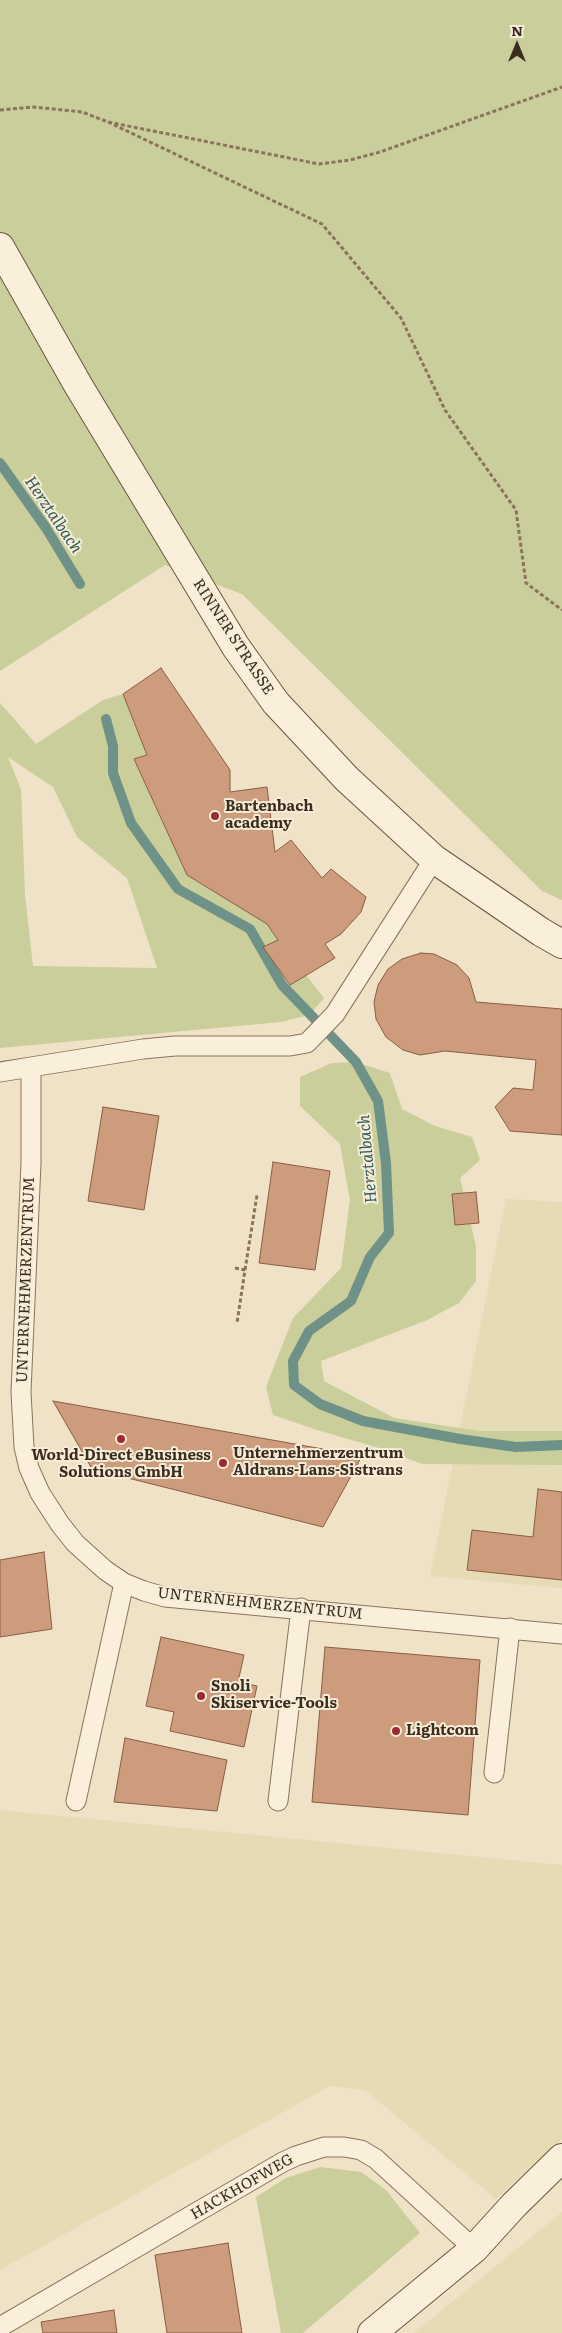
<!DOCTYPE html>
<style>
body{margin:0}
#map{position:relative;width:562px;height:2333px;overflow:hidden;background:#efe2c7;font-family:Literata,serif}
canvas{display:block}
.north{position:absolute;left:492px;top:20px;width:50px;height:50px;-webkit-text-stroke:4px #f6ecd7;paint-order:stroke;rotate:0deg;font-size:14px;font-weight:700;line-height:20px;text-align:center;color:#3b2c20}
.north::after{content:'';display:block;margin:auto;width:18px;height:22px;background:#3b2c20;clip-path:polygon(50% 0,100% 100%,50% 72%,0 100%)}
</style>
<div id="map">
<canvas width="562" height="2333"></canvas>
<div class="north">N</div>
</div>
<script>
const context = document.querySelector('canvas').getContext('2d');
context.lineJoin = 'round';
function fillPath(path, color) { context.fillStyle = color; context.fill(path, 'evenodd'); }
const poly = rows => new Path2D(rows.map(r => 'M' + r).join(''));
function strokePath(path, color, width, dash) { context.strokeStyle = color; context.lineWidth = width; context.lineCap = dash ? 'butt' : 'round'; context.setLineDash(dash || []); context.stroke(path); }
function write(font, color, halo, rows, align = 'center') {
  context.font = font + ' Literata,serif'; context.lineWidth = 4; context.setLineDash([]); context.textBaseline = 'middle'; context.strokeStyle = halo; context.fillStyle = color; for (const [text, x, y, turn = 0] of rows) {
    context.save(); context.translate(x, y); context.rotate((+turn || 0) * Math.PI / 180); context.textAlign = isNaN(turn) ? turn : align; if (halo) context.strokeText(text, 0, 0); context.fillText(text, 0, 0); context.restore();
  }
}
fillPath(poly([
 [506,1199,562,1202,562,1588,430,1576],
 [0,1810,562,1865,562,2139,496,2199,365,2090,330,2086,0,2270],
 [562,2212,562,2333,414,2333]
]), '#e5dbb4');
fillPath(poly([
 [0,0,562,0,562,900,542,891,242,594,165,565,0,671],
 [123,694,147,755,134,760,187,875,267,924,278,940,263,947,289,985,306,975,324,998,309,1015,281,1022,0,1048,0,703,36,744,103,700],
 [8,757,53,787,77,837,127,878,157,968,33,966,25,895,21,789],
 [356,1062,390,1073,402,1109,435,1126,472,1137,480,1160,460,1178,476,1246,476,1281,459,1303,427,1320,321,1361,324,1381,394,1418,480,1431,562,1431,562,1465,422,1464,379,1448,317,1430,273,1415,266,1387,293,1318,341,1268,350,1200,340,1144,300,1106,300,1077,332,1063],
 [320,2167,361,2172,386,2190,420,2233,303,2333,281,2333,256,2197,286,2178]
]), '#c9ce9a');
strokePath(poly([
 [0,463,46,528,80,584],
 [106,719,113,746,113,773,131,823,178,889,250,929,282,985,356,1062,378,1101,386,1163,389,1233,370,1257,351,1301,309,1331,293,1361,294,1385,320,1404,363,1421,460,1439,516,1447,562,1445]
]), '#6e9288', 10);
const building = poly([
 [161,668,230,770,230,792,267,787,275,852,291,840,322,878,331,869,366,897,361,912,341,934,325,944,335,958,290,985,263,947,278,940,267,924,187,875,134,759,147,755,123,694,161,668],
 [421,953,434,954,457,965,469,978,476,1002,562,1009,562,1135,510,1131,495,1107,513,1088,533,1090,536,1060,445,1051,420,1055,403,1050,386,1037,376,1019,374,1002,378,985,388,969,402,959,421,953],
 [103,1107,159,1116,144,1210,88,1201,103,1107],
 [273,1162,330,1171,315,1270,259,1263,273,1162],
 [476,1192,479,1223,455,1225,452,1194,476,1192],
 [53,1401,362,1456,323,1527,92,1469,53,1401],
 [538,1489,562,1492,562,1580,467,1570,472,1530,533,1537,538,1489],
 [44,1552,52,1629,0,1637,0,1560,44,1552],
 [161,1637,244,1655,238,1682,257,1686,244,1747,170,1731,174,1712,146,1706,161,1637],
 [325,1647,480,1660,468,1815,312,1802,325,1647],
 [125,1738,227,1760,217,1811,114,1802,125,1738],
 [228,2243,242,2333,167,2333,155,2255,228,2243],
 [114,2310,117,2333,43,2333,41,2322,114,2310]
]);
fillPath(building, '#cd9c7d');
strokePath(building, '#8b5c41', 1);
const lane = poly([
 [434,859,335,1014,307,1043,290,1046,175,1046,143,1049,31,1067,31,1163,21,1392,24,1447,29,1468,40,1493,60,1524,75,1543,105,1570,124,1583,144,1591,165,1597,562,1634],
 [0,1072,31,1067],
 [494,1773,510,1628],
 [76,1801,124,1583],
 [278,1801,301,1608],
 [0,2327,283,2162,296,2156,324,2147,344,2147,361,2150,376,2159,474,2249]
]);
const secondary = poly([
 [0,247,78,385,236,647,276,703,347,779,434,859,541,932,562,944],
 [372,2333,474,2249,514,2205,562,2158]
]);
strokePath(lane, '#8b735c', 21);
strokePath(secondary, '#6d553f', 30);
strokePath(poly([
 [0,110,34,107,82,112,108,122,319,164,350,160,380,152,562,87],
 [108,122,322,224,401,318,445,410,516,510,526,583,562,610],
 [235,1268,245,1270,237,1323],
 [245,1270,257,1195]
]), '#8b735c', 3, [4, 2.5]);
strokePath(lane, '#f9efdb', 19);
strokePath(secondary, '#f9efdb', 28);
for (const [x, y, r, color] of [
 [215,816,5,"#9b2b30"],
 [121,1439,5,"#9b2b30"],
 [223,1463,5,"#9b2b30"],
 [201,1696,5,"#9b2b30"],
 [396,1731,5,"#9b2b30"]
]) { const dot = new Path2D(); dot.arc(x, y, r, 0, 2 * Math.PI); context.fillStyle = color; context.fill(dot); strokePath(dot, '#f6ecd7', 2); }
write('15px', '#3b2c20', '#f6ecd7', [
 ["RINNER STRASSE",233,637,57],
 ["UNTERNEHMERZENTRUM",26,1280,-88],
 ["UNTERNEHMERZENTRUM",260,1604,6],
 ["HACKHOFWEG",242,2187,-30]
]);
write('bold 15px', '#3b2c20', '#f6ecd7', [
 ["Bartenbach",225,807],
 ["academy",225,824],
 ["Unternehmerzentrum",233,1454],
 ["Aldrans-Lans-Sistrans",233,1471],
 ["World-Direct eBusiness",121,1456,"center"],
 ["Solutions GmbH",121,1473,"center"],
 ["Snoli",211,1687],
 ["Skiservice-Tools",211,1704],
 ["Lightcom",406,1731]
], 'left');
write('italic 16px', '#2f5b57', '#f6ecd7', [
 ["Herztalbach",53,515,56],
 ["Herztalbach",368,1159,-95]
]);
</script>
